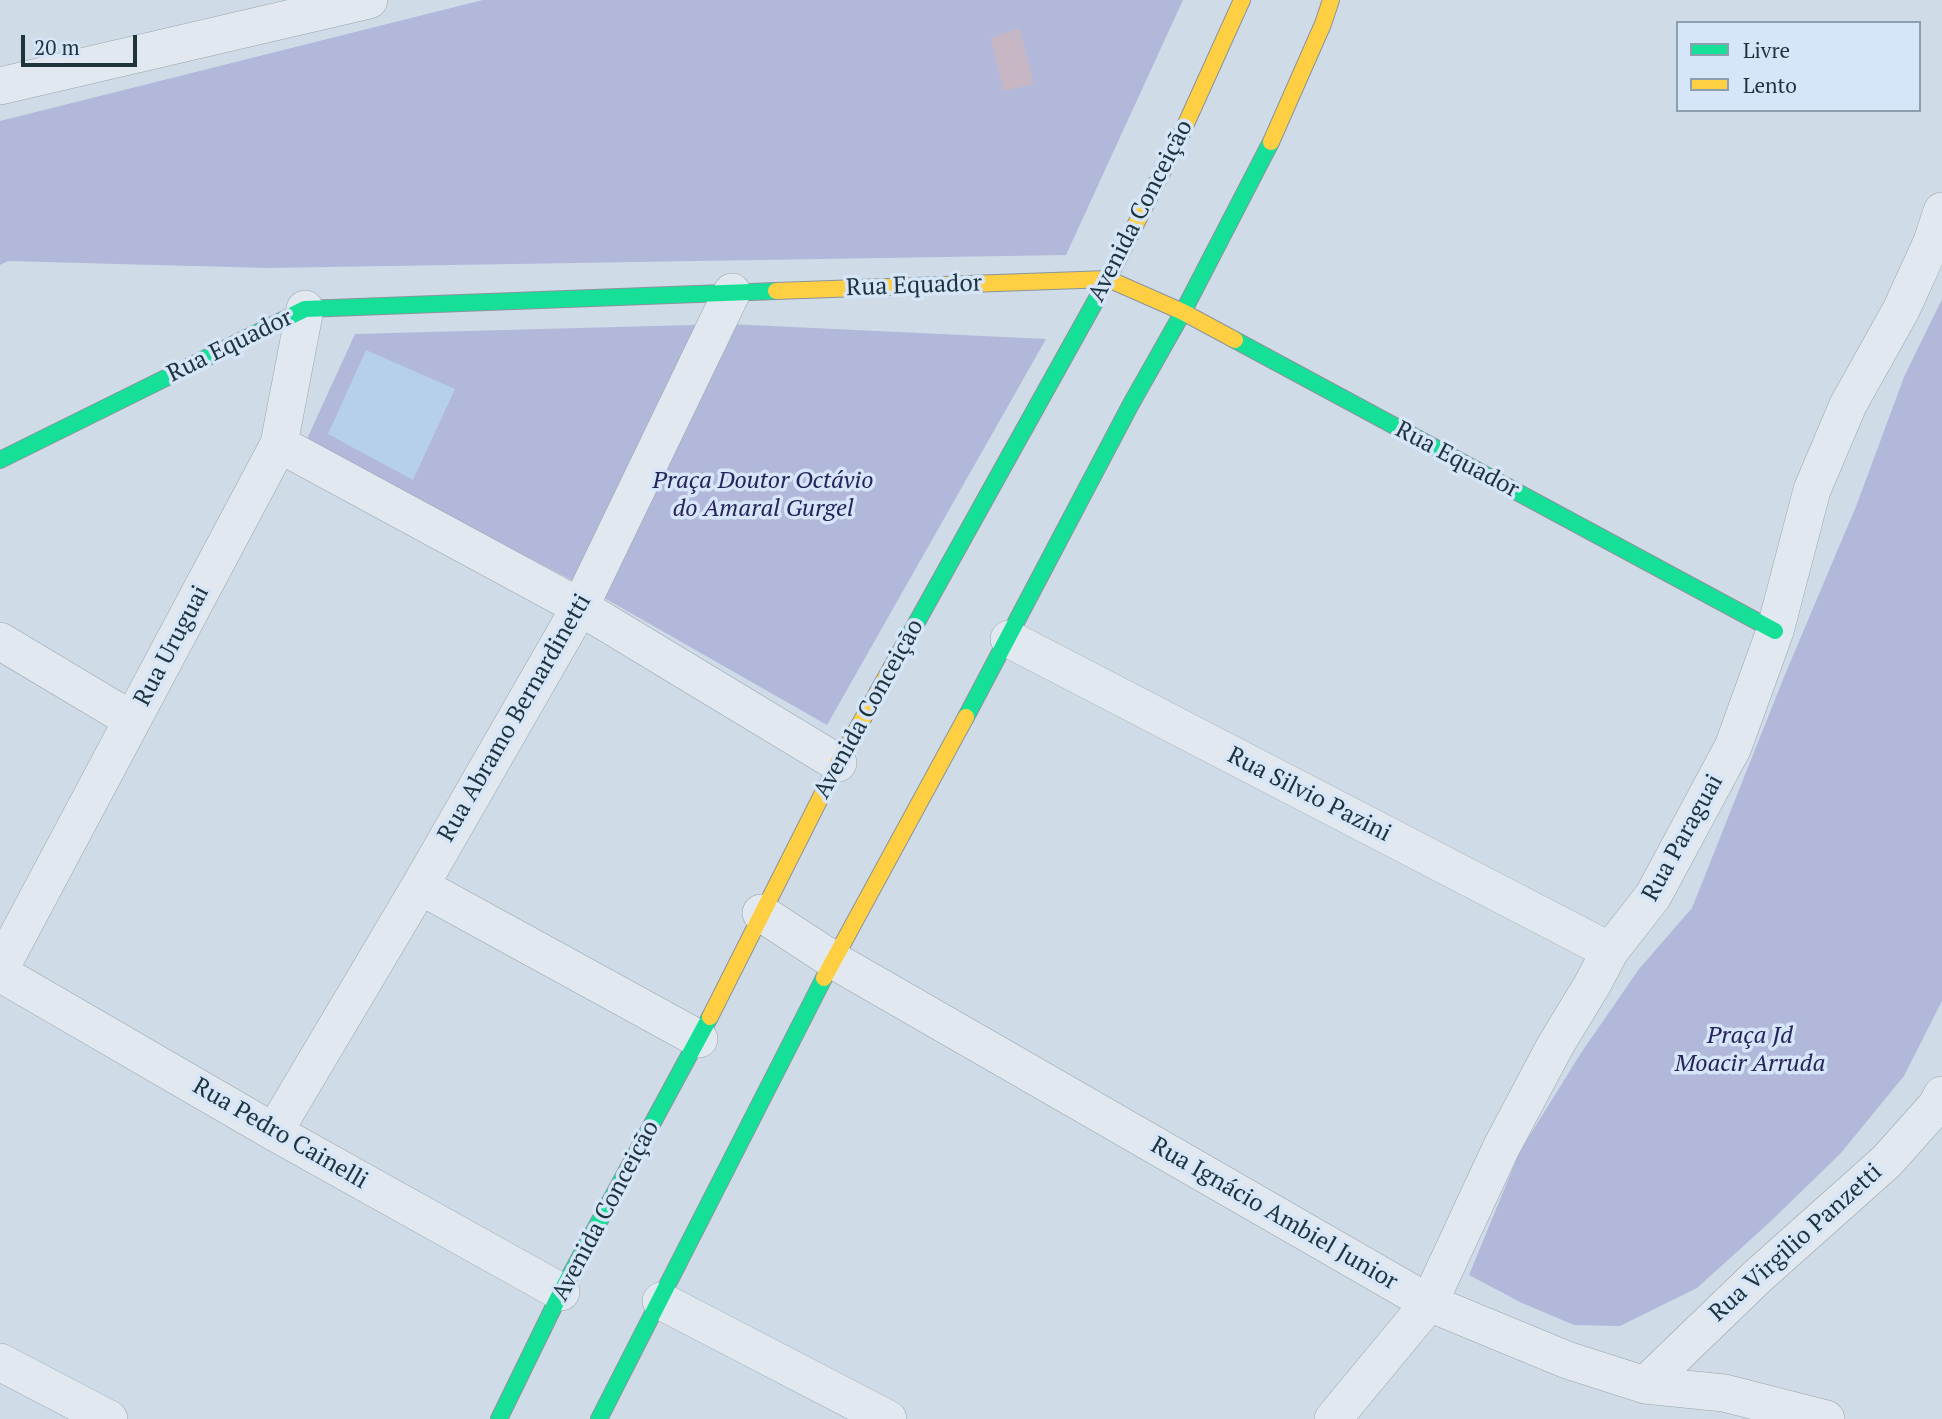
<!DOCTYPE html>
<meta charset="utf-8">
<style>
body{margin:0}
#map{position:relative;width:1942px;height:1419px;overflow:hidden;background:#cfdbe7;font-family:"PT Serif",serif}
canvas{display:block}
.legend{position:absolute;left:1676px;top:21px;width:245px;height:91px;box-sizing:border-box;background:#d6e6f8;border:2px solid #8c9fad;margin:0;padding:9px 12px;list-style:none;font-size:21px;color:#1e343d}
.legend li{display:flex;align-items:center;gap:14px;height:35px}
.legend b{width:35px;border:2px solid #8c9fad}
.scale{position:absolute;left:21px;top:35px;width:116px;height:32px;box-sizing:border-box;border:4px solid #1e343d;border-top:0;padding-left:9px;font-size:21px;line-height:24px;white-space:nowrap;color:#1e343d;-webkit-text-stroke:5px #d6e6f8;paint-order:stroke}
</style>
<div id="map">
<canvas width="1942" height="1419"></canvas>
<ul class="legend">
<li><b style="height:9px;background:#16e098"></b>Livre</li>
<li><b style="height:9px;background:#ffcf43"></b>Lento</li>
</ul>
<div class="scale">20 m</div>
</div>
<script>
const context = document.querySelector('canvas').getContext('2d');
context.lineJoin = 'round';
function fillPath(path, color) { context.fillStyle = color; context.fill(path, 'evenodd'); }
const poly = rows => new Path2D(rows.map(r => 'M' + r).join(''));
function strokePath(path, color, width, dash) { context.strokeStyle = color; context.lineWidth = width; context.lineCap = dash ? 'butt' : 'round'; context.setLineDash(dash || []); context.stroke(path); }
function write(font, color, halo, rows, align = 'center') {
  context.font = font + ' "PT Serif",serif'; context.lineWidth = 7; context.setLineDash([]); context.textBaseline = 'middle'; context.strokeStyle = halo; context.fillStyle = color; for (const [text, x, y, turn = 0] of rows) {
    context.save(); context.translate(x, y); context.rotate((+turn || 0) * Math.PI / 180); context.textAlign = isNaN(turn) ? turn : align; if (halo) context.strokeText(text, 0, 0); context.fillText(text, 0, 0); context.restore();
  }
}
fillPath(poly([
 [483,0,1183,0,1066,255,267,268,8,261,0,265,0,121],
 [1942,299,1942,1001,1904,1076,1840,1154,1770,1222,1697,1288,1620,1326,1574,1325,1522,1303,1469,1275,1520,1151,1581,1053,1639,969,1692,908,1784,677,1857,504,1904,377],
 [729,324,1046,339,827,725,585,587,306,441,355,334]
]), '#b1b8da');
fillPath(poly([
 [366,350,455,389,413,480,328,434]
]), '#b6cfeb');
fillPath(poly([
 [1019,28,1034,84,1003,91,991,38]
]), '#c7b7c4');
const street = poly([
 [0,86,369,0],
 [279,444,580,607,838,763],
 [1009,639,1610,951],
 [0,641,132,720],
 [420,886,699,1039],
 [761,913,833,960,1429,1303,1567,1360,1645,1385,1724,1393,1826,1419],
 [0,969,279,444,305,309],
 [0,973,274,1132,561,1292],
 [274,1132,420,886,580,607,732,292],
 [661,1301,888,1419],
 [0,1362,109,1419],
 [1645,1385,1758,1276,1887,1161,1936,1106,1942,1095],
 [1333,1419,1429,1303,1501,1148,1555,1046,1592,985,1610,951,1653,896,1733,747,1775,631,1812,490,1848,405,1901,310,1932,242,1942,211]
]);
const fast = poly([
 [1235,340,1775,631],
 [0,460,305,309,776,291],
 [903,647,1110,275],
 [966,717,1131,404,1183,312,1271,142],
 [499,1419,561,1292,710,1017],
 [599,1419,824,978]
]);
const slow = poly([
 [1271,142,1323,24,1331,0],
 [1110,275,1180,137,1242,0],
 [776,291,1108,279,1183,312,1235,340],
 [824,978,966,717],
 [710,1017,838,763,903,647]
]);
strokePath(street, '#98a4ad', 38);
strokePath(fast, '#88949c', 18);
strokePath(slow, '#88949c', 18);
strokePath(street, '#e2e8ef', 37);
strokePath(fast, '#16e098', 16);
strokePath(slow, '#ffcf43', 16);
write('24px', '#1e343d', '#d6e6f8', [
 ["Avenida Conceição",1141,211,-63],
 ["Rua Equador",914,286,-2],
 ["Rua Equador",230,346,-26],
 ["Rua Equador",1457,460,28],
 ["Rua Uruguai",172,646,-62],
 ["Avenida Conceição",869,709,-61],
 ["Rua Abramo Bernardinetti",515,718,-60],
 ["Rua Silvio Pazini",1309,795,27],
 ["Rua Paraguai",1683,838,-61],
 ["Rua Pedro Cainelli",280,1134,30],
 ["Avenida Conceição",606,1211,-62],
 ["Rua Ignácio Ambiel Junior",1274,1214,30],
 ["Rua Virgilio Panzetti",1796,1243,-42]
]);
write('italic 24px', '#27245b', '#d6e6f8', [
 ["Praça Doutor Octávio",763,481],
 ["do Amaral Gurgel",763,509],
 ["Praça Jd",1750,1036],
 ["Moacir Arruda",1750,1064]
]);
</script>
